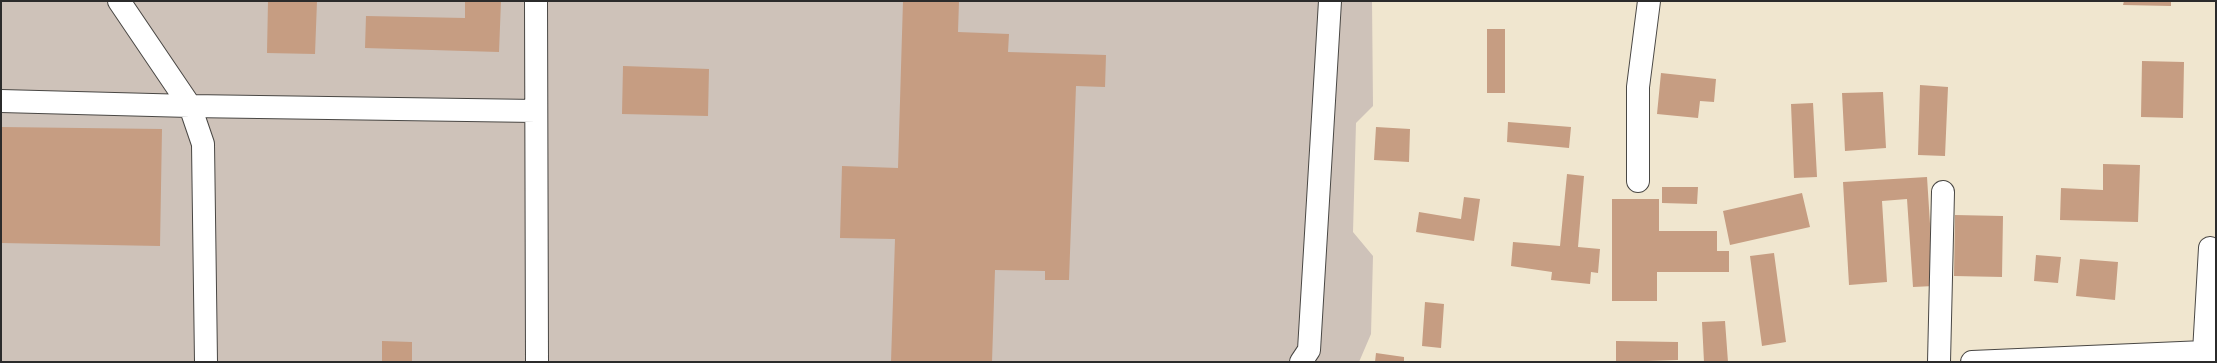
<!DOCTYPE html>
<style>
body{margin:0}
#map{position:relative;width:2217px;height:363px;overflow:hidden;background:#f0e6cf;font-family:"Balsamiq Sans",sans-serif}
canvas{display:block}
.frame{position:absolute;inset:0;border:2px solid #2b2b2b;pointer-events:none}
</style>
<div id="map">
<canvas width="2217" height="363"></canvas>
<div class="frame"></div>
</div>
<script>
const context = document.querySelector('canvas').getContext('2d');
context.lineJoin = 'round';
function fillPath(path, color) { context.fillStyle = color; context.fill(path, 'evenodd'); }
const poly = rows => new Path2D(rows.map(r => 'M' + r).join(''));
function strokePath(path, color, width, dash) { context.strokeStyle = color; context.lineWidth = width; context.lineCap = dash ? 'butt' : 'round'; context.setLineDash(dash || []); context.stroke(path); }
fillPath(poly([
 [1,1,1372,1,1373,106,1356,123,1353,232,1373,256,1371,334,1359,362,1,362]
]), '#cec2b9');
fillPath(poly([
 [268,1,317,1,315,54,267,53],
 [465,1,501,1,499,52,365,48,366,16,465,18],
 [903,1,959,1,958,32,1009,34,1008,52,1106,55,1105,87,1076,86,1069,280,1045,280,1045,271,995,270,992,362,891,362,895,239,840,238,842,166,898,168],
 [2124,1,2171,1,2171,6,2123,5],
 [1487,29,1505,29,1505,93,1487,93],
 [2142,61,2184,62,2183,118,2141,117],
 [623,66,709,69,708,116,622,114],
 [1661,73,1716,79,1714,102,1700,101,1698,118,1657,114],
 [1920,85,1948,87,1945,156,1918,155],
 [1883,92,1886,148,1845,151,1842,93],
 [1813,103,1817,177,1794,178,1791,104],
 [1508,122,1571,127,1569,148,1507,142],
 [1,127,162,129,160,246,1,243],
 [1376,127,1410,129,1409,162,1374,160],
 [2103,164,2140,165,2138,222,2060,220,2061,188,2103,190],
 [1567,174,1584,176,1578,247,1600,249,1598,273,1591,272,1590,284,1551,280,1552,272,1511,266,1513,242,1560,246],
 [1927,177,1934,286,1913,287,1907,199,1882,201,1887,282,1849,285,1843,182],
 [1662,187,1698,187,1697,204,1662,203],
 [1802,193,1810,227,1730,245,1723,211],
 [1464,197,1480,199,1474,241,1416,232,1419,212,1461,219],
 [1612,199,1659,199,1659,231,1717,231,1717,251,1729,251,1729,272,1657,272,1657,301,1612,301],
 [1955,215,2003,216,2002,277,1954,276],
 [1774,253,1786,342,1762,346,1750,256],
 [2036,255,2061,257,2058,283,2034,281],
 [2080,259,2118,262,2115,300,2076,296],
 [1425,302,1444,304,1441,348,1422,346],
 [1725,321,1728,362,1704,362,1702,322],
 [382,341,412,342,412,362,382,362],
 [1616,341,1678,342,1678,360,1616,362],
 [1376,353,1404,357,1404,362,1375,362]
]), '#c69d82');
const minor = poly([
 [119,1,190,106,203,144,206,362],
 [536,1,537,362],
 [1,101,190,106,536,111],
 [1638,181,1638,87,1649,1],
 [2204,352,2210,248],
 [1301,362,1309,350,1330,1],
 [1939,362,1943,192],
 [1972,362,2204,352,2216,353]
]);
strokePath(minor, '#494744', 24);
strokePath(minor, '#fff', 22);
</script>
